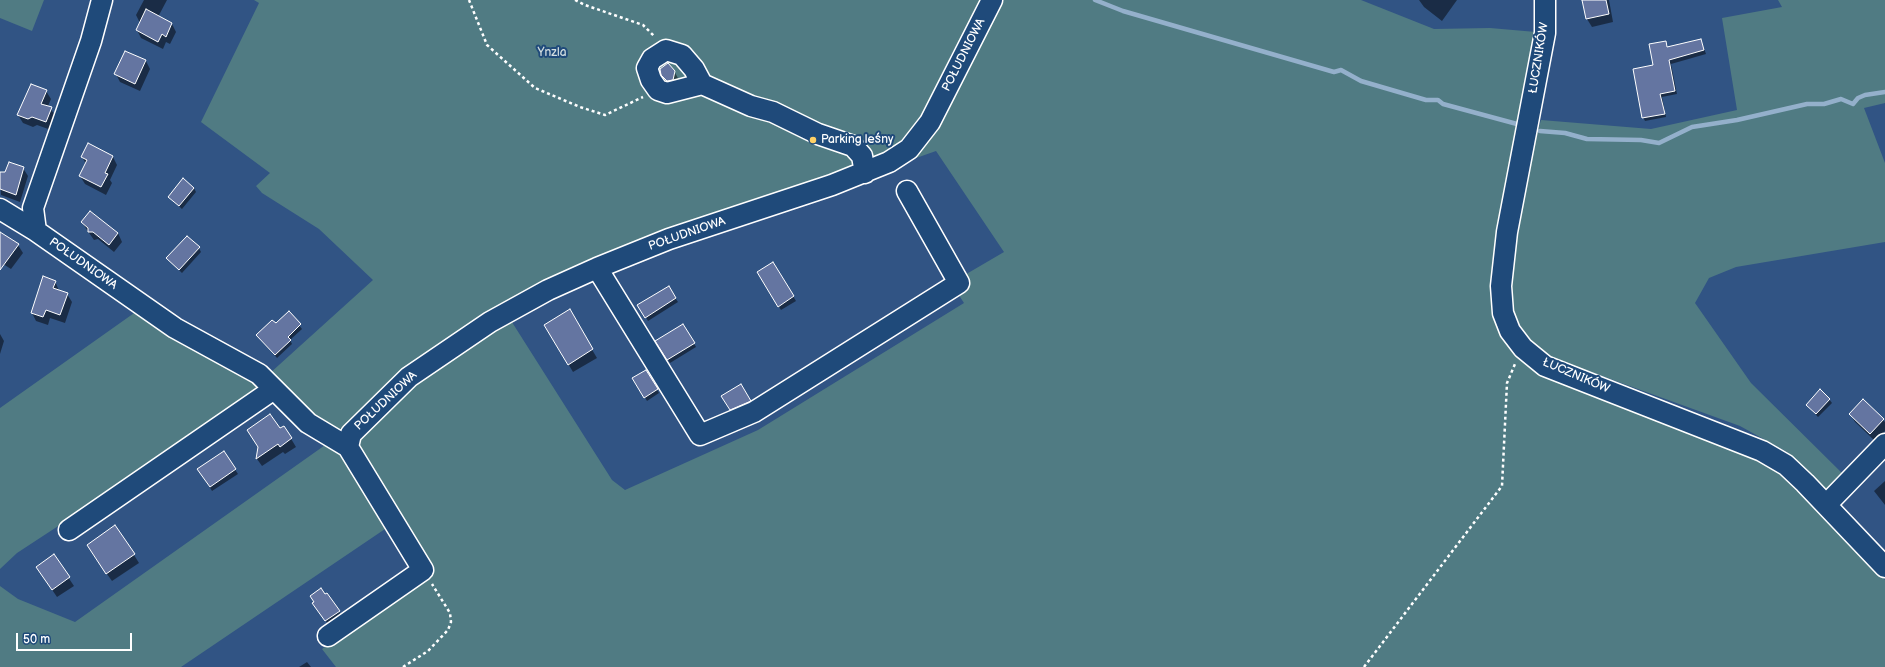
<!DOCTYPE html>
<meta charset="utf-8">
<style>
body{margin:0}
#map{position:relative;width:1885px;height:667px;overflow:hidden;background:#315484;font-family:"Balsamiq Sans",sans-serif}
canvas{display:block}
.scale{position:absolute;left:16px;top:633px;width:116px;height:18px;box-sizing:border-box;border:2px solid #fff;border-top:0;padding-left:5px;font-size:12px;line-height:14px;white-space:nowrap;color:#fff;-webkit-text-stroke:3px #1f4a7a;paint-order:stroke}
</style>
<div id="map">
<canvas width="1885" height="667"></canvas>
<div class="scale">50 m</div>
</div>
<script>
const context = document.querySelector('canvas').getContext('2d');
context.lineJoin = 'round';
function fillPath(path, color) { context.fillStyle = color; context.fill(path, 'evenodd'); }
const poly = rows => new Path2D(rows.map(r => 'M' + r).join(''));
function strokePath(path, color, width, dash) { context.strokeStyle = color; context.lineWidth = width; context.lineCap = dash ? 'butt' : 'round'; context.setLineDash(dash || []); context.stroke(path); }
function write(font, color, halo, rows, align = 'center') {
  context.font = font + ' "Balsamiq Sans",sans-serif'; context.lineWidth = 4; context.setLineDash([]); context.textBaseline = 'middle'; context.strokeStyle = halo; context.fillStyle = color; for (const [text, x, y, turn = 0] of rows) {
    context.save(); context.translate(x, y); context.rotate((+turn || 0) * Math.PI / 180); context.textAlign = isNaN(turn) ? turn : align; if (halo) context.strokeText(text, 0, 0); context.fillText(text, 0, 0); context.restore();
  }
}
fillPath(poly([
 [0,0,44,0,32,31,0,18],
 [254,0,982,0,951,55,936,92,913,131,890,150,856,165,677,230,503,308,612,480,625,490,758,430,964,303,951,283,1004,252,936,151,902,163,1000,0,1361,0,1434,29,1490,28,1536,32,1494,277,1491,306,1507,341,1531,369,1750,453,1785,475,1885,580,1885,667,336,667,322,649,421,578,388,527,181,667,0,667,0,586,18,599,75,622,328,443,269,374,373,280,319,229,262,193,256,186,270,173,201,122,259,3],
 [1778,0,1885,0,1885,103,1864,108,1885,163,1885,242,1736,267,1709,278,1695,303,1751,383,1847,478,1830,493,1787,452,1740,426,1555,359,1530,345,1516,327,1509,307,1515,231,1533,147,1541,120,1651,129,1737,110,1722,18,1782,7],
 [137,311,266,390,17,553,0,569,0,408]
]), '#507b83');
fillPath(poly([
 [144,0,167,0,158,17,172,24,176,32,170,44,166,42,163,49,141,38,137,30,140,23,136,15],
 [1419,0,1457,0,1442,21,1424,7],
 [1583,0,1609,0,1613,22,1592,27,1587,19],
 [1701,40,1706,54,1671,64,1677,94,1662,97,1666,117,1645,121,1643,117,1654,66,1665,42,1668,48],
 [126,52,146,61,150,69,140,91,120,82,116,74],
 [674,71,679,80,677,88,667,83,662,74],
 [46,91,51,99,48,106,56,116,51,130,37,125,33,127,23,123,18,115],
 [88,144,113,157,117,165,110,180,112,183,106,195,85,184,80,176,86,164,82,157],
 [23,168,28,176,20,202,1,195,0,177],
 [194,188,196,192,182,209,169,197],
 [90,212,118,233,122,242,114,252,98,239,94,240,87,230,82,222],
 [0,234,18,245,23,253,11,269,0,262],
 [199,248,201,252,182,273,167,258],
 [773,264,796,301,781,310,758,273],
 [55,281,59,291,67,294,72,302,65,323,50,318,48,325,36,321,32,313],
 [668,287,678,302,648,321,639,305],
 [569,311,597,358,573,372,545,325],
 [289,312,302,329,290,340,292,344,277,358,257,335,276,324],
 [683,325,696,347,670,363,657,341],
 [0,334,4,341,0,354],
 [646,371,659,393,647,401,634,378],
 [741,386,752,405,733,413,723,396],
 [1829,399,1832,403,1818,417,1807,405],
 [1863,400,1885,422,1885,431,1875,441,1855,422,1850,414],
 [284,427,296,447,285,454,283,452,262,466,257,459,259,447],
 [224,453,238,474,212,491,201,473],
 [1885,481,1885,505,1874,491],
 [92,553,134,555,139,563,112,581],
 [54,556,74,586,57,597,42,575],
 [316,607,339,611,341,615,328,624],
 [307,662,311,667,299,667]
]), '#0007');
strokePath(poly([
 [1095,0,1123,11,1334,72,1341,70,1361,81,1426,100,1438,100,1443,104,1517,124],
 [1540,131,1565,133,1587,139,1641,140,1659,143,1692,127,1737,120,1807,104,1824,104,1841,99,1853,104,1858,98,1865,95,1885,92]
]), '#94b0cb', 4.5);
const building = poly([
 [1582,0,1606,0,1609,14,1586,19,1582,0],
 [146,9,172,23,166,37,162,34,158,42,136,30,146,9],
 [1701,39,1704,50,1669,60,1675,91,1660,94,1665,114,1642,118,1633,69,1653,65,1649,44,1666,41,1667,47,1701,39],
 [125,51,146,60,135,84,114,74,125,51],
 [668,63,675,71,673,80,667,81,661,75,660,69,668,63],
 [31,84,47,90,41,104,52,107,46,122,32,117,28,119,17,115,31,84],
 [88,143,113,156,105,173,108,174,101,187,79,176,87,160,81,157,88,143],
 [9,162,24,167,16,195,0,189,0,172,5,172,9,162],
 [183,178,194,188,179,206,168,197,183,178],
 [90,211,118,233,109,245,93,232,88,232,88,228,81,222,90,211],
 [0,232,19,244,0,270,0,232],
 [187,236,200,247,179,270,166,258,187,236],
 [773,262,794,296,778,307,757,272,773,262],
 [43,276,56,281,53,288,68,293,60,315,46,310,43,317,31,313,43,276],
 [669,286,676,298,645,318,637,305,669,286],
 [570,309,593,349,568,365,544,325,570,309],
 [289,311,301,324,288,337,291,340,275,355,256,335,272,320,276,323,289,311],
 [683,324,695,343,667,360,655,341,683,324],
 [646,370,658,389,644,398,632,378,646,370],
 [741,384,751,401,730,410,721,396,741,384],
 [1820,389,1830,399,1816,414,1806,405,1820,389],
 [1863,399,1884,419,1870,434,1849,414,1863,399],
 [270,414,280,428,284,426,292,438,280,447,278,444,256,459,258,447,247,430,270,414],
 [224,451,236,469,210,487,197,469,224,451],
 [115,525,135,554,106,574,87,545,115,525],
 [54,554,70,577,52,590,36,567,54,554],
 [321,588,325,594,327,593,340,611,325,621,312,603,314,602,310,596,321,588]
]);
fillPath(building, '#6475a1');
strokePath(building, '#fff', 1);
const minor = poly([
 [102,0,91,41,33,208,36,231,175,328,259,374,308,423,348,447],
 [1545,0,1545,33,1507,232,1501,286,1503,313,1510,331,1523,348,1545,366,1762,451,1786,465,1805,483,1885,567],
 [702,84,667,93,658,90,651,80,647,68,652,59,666,50,682,55,694,69,702,84,751,106,773,112,818,134,853,146,862,156,865,173],
 [0,209,36,231],
 [597,268,700,435,754,412,959,283,907,191],
 [1826,505,1885,444],
 [69,530,274,389],
 [328,636,423,570,348,447,351,434,409,377,490,322,548,290,597,268,669,239,832,185,889,162,909,149,930,122,992,0]
]);
strokePath(minor, '#fff', 23);
strokePath(poly([
 [469,0,487,45,535,88,580,107,605,115,643,97],
 [575,0,585,5,643,25,655,37],
 [403,667,428,651,448,630,451,622,450,613,432,584],
 [1364,667,1502,486,1507,383,1515,364]
]), '#fff', 2.5, [3, 3]);
strokePath(minor, '#1f4a7a', 20);
for (const [x, y, r, color] of [
 [813,140,4,"#ffd166"]
]) { const dot = new Path2D(); dot.arc(x, y, r, 0, 2 * Math.PI); context.fillStyle = color; context.fill(dot); strokePath(dot, '#1f4a7a', 1.5); }
write('12px', '#d3dee0', '#1f4a7a', [
 ["Ynzla",552,53]
]);
write('12px', '#fff', '#1f4a7a', [
 ["POŁUDNIOWA",964,55,-63],
 ["ŁUCZNIKÓW",1539,58,-81],
 ["POŁUDNIOWA",687,234,-19],
 ["POŁUDNIOWA",83,264,35],
 ["ŁUCZNIKÓW",1576,376,23],
 ["POŁUDNIOWA",386,401,-43]
]);
write('12px', '#fff', '#1f4a7a', [
 ["Parking leśny",821,140]
], 'left');
</script>
